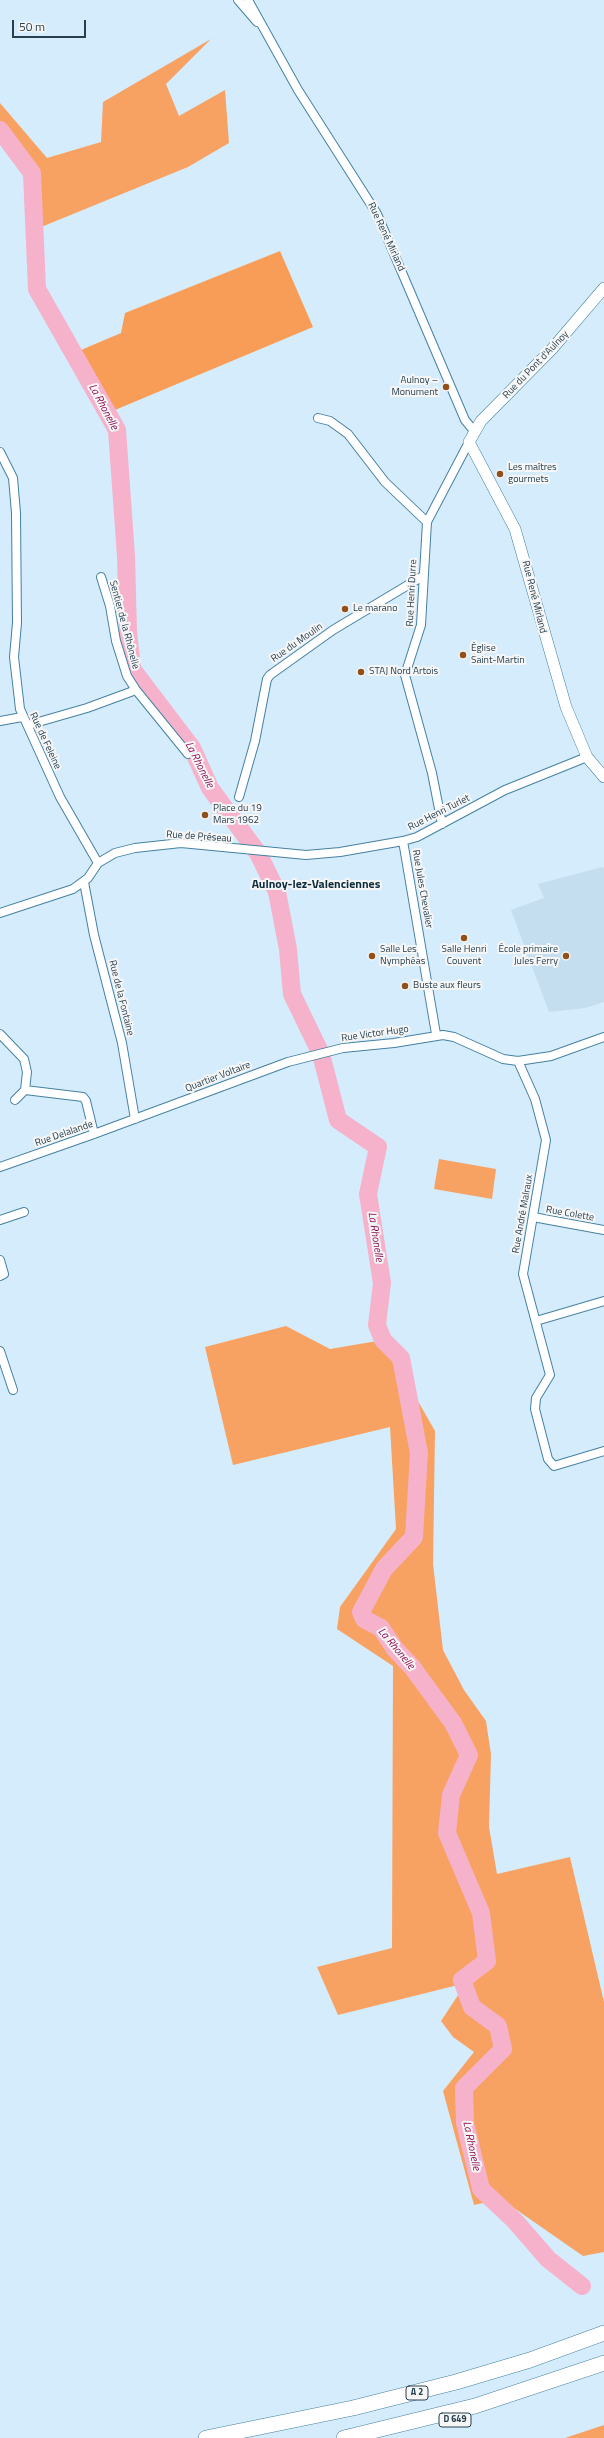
<!DOCTYPE html>
<meta charset="utf-8">
<style>
body{margin:0}
#map{position:relative;width:604px;height:2438px;overflow:hidden;background:#d5ecfc;font-family:"Titillium Web",sans-serif}
canvas{display:block}
.scale{position:absolute;left:12px;top:20px;width:74px;height:18px;box-sizing:border-box;border:2px solid #26404f;border-top:0;padding-left:5px;font-size:12px;line-height:14px;white-space:nowrap;color:#26404f;-webkit-text-stroke:3px #f6f6f6;paint-order:stroke}
</style>
<div id="map">
<canvas width="604" height="2438"></canvas>
<div class="scale">50 m</div>
</div>
<script>
const context = document.querySelector('canvas').getContext('2d');
context.lineJoin = 'round';
function fillPath(path, color) { context.fillStyle = color; context.fill(path, 'evenodd'); }
const poly = rows => new Path2D(rows.map(r => 'M' + r).join(''));
function strokePath(path, color, width, dash) { context.strokeStyle = color; context.lineWidth = width; context.lineCap = dash ? 'butt' : 'round'; context.setLineDash(dash || []); context.stroke(path); }
function write(font, color, halo, rows, align = 'center') {
  context.font = font + ' "Titillium Web",sans-serif'; context.lineWidth = 4; context.setLineDash([]); context.textBaseline = 'middle'; context.strokeStyle = halo; context.fillStyle = color; for (const [text, x, y, turn = 0] of rows) {
    context.save(); context.translate(x, y); context.rotate((+turn || 0) * Math.PI / 180); context.textAlign = isNaN(turn) ? turn : align; if (halo) context.strokeText(text, 0, 0); context.fillText(text, 0, 0); context.restore();
  }
}
fillPath(poly([
 [602,867,604,868,604,1002,585,1008,549,1012,511,910,544,898,538,884]
]), '#c4deef');
fillPath(poly([
 [211,39,166,84,179,116,225,90,229,143,188,167,29,232,24,171,0,138,0,103,47,158,101,142,103,102],
 [439,1159,496,1169,492,1199,434,1189],
 [286,1326,330,1349,383,1340,435,1431,433,1564,443,1650,464,1690,486,1721,491,1754,489,1827,497,1874,570,1857,604,2002,604,2252,583,2256,501,2199,474,2205,443,2091,474,2052,453,2037,441,2021,466,1983,338,2015,317,1967,392,1948,393,1666,337,1629,340,1607,396,1529,390,1427,233,1465,205,1347],
 [604,2425,604,2438,565,2438]
]), '#f7a263');
fillPath(poly([
 [280,251,313,327,115,410,81,350,121,333,125,313]
]), '#f89d58');
strokePath(poly([
 [0,130,32,173,37,289,117,430,126,556,128,631,132,669,192,748,210,788,258,853,277,892,288,949,292,994,321,1054,338,1120,378,1147,368,1194,382,1283,377,1325,383,1340,401,1358,419,1453,414,1537,384,1569,361,1612,364,1619,381,1628,395,1649,412,1667,453,1723,469,1755,451,1795,447,1833,481,1913,487,1961,462,1980,472,2007,498,2026,503,2049,464,2088,465,2123,481,2189,515,2221,548,2259,582,2286]
]), '#f5b2ca', 18);
const street = poly([
 [238,0,257,22],
 [248,0,298,90,377,214,465,420,474,431],
 [318,418,330,421,348,434,385,482,427,522],
 [0,452,13,478,16,513,17,623,14,657,20,709,60,797,98,863],
 [101,577,110,606,116,641,127,676,136,690,188,754],
 [0,721,22,717],
 [28,725,87,708,136,690],
 [239,797,255,741,267,679,270,675,333,630,423,576],
 [442,824,432,773,405,675,421,625,427,522,469,442],
 [403,841,436,1034],
 [84,882,94,935,122,1043,135,1119],
 [0,913,73,889,88,878,98,863,115,853,135,848,181,843,306,855,340,852,403,841,417,837,505,790,587,757],
 [0,1034,24,1059,27,1072,25,1090,83,1097,86,1101,94,1134],
 [518,1061,535,1099,546,1140,523,1274,550,1375,536,1398,535,1409,548,1459,554,1466,604,1451],
 [15,1100,25,1090],
 [0,1167,94,1134,288,1062,343,1048,394,1043,443,1035,454,1037,503,1059,518,1061,551,1056,604,1037],
 [533,1217,604,1230],
 [0,1220,24,1212],
 [0,1260,4,1274,0,1276],
 [536,1321,604,1301],
 [0,1351,13,1390]
]);
const secondary = poly([
 [604,288,552,349,481,421,469,442,515,529,566,707,587,757,604,777]
]);
const highway = poly([
 [206,2438,353,2408,456,2382,530,2360,604,2333],
 [344,2438,475,2406,604,2363]
]);
strokePath(street, '#4580a2', 10);
strokePath(secondary, '#4580a2', 12);
strokePath(highway, '#4580a2', 16);
strokePath(street, '#fff', 8);
strokePath(secondary, '#fff', 11);
strokePath(highway, '#fff', 15);
for (const [x, y, r, color] of [
 [446,387,4,"#905019"],
 [500,474,4,"#905019"],
 [345,609,4,"#905019"],
 [463,655,4,"#905019"],
 [361,672,4,"#905019"],
 [205,815,4,"#905019"],
 [464,938,4,"#905019"],
 [372,956,4,"#905019"],
 [566,956,4,"#905019"],
 [405,986,4,"#905019"]
]) { const dot = new Path2D(); dot.arc(x, y, r, 0, 2 * Math.PI); context.fillStyle = color; context.fill(dot); strokePath(dot, '#f6f6f6', 1.5); }
for (const [x, y, w] of [
 [417,2393,22],
 [455,2420,32]
]) { const box = new Path2D(); box.roundRect(x - w / 2, y - 7, w, 14, 3); context.fillStyle = '#f6f6f6'; context.fill(box); strokePath(box, '#26404f', 1); }
write('bold 9px', '#26404f', null, [
 ["A 2",417,2393],
 ["D 649",455,2420]
]);
write('10px', '#26404f', '#f6f6f6', [
 ["Rue René Mirland",386,237,65],
 ["Rue du Pont d'Aulnoy",536,365,-46],
 ["Rue Henri Durre",412,593,-87],
 ["Rue René Mirland",534,597,76],
 ["Sentier de la Rhônelle",124,625,75],
 ["Rue du Moulin",297,643,-35],
 ["Rue de Feleine",45,741,65],
 ["Rue Henri Turlet",439,813,-27],
 ["Rue de Préseau",199,837,4],
 ["Rue Jules Chevalier",422,889,80],
 ["Rue de la Fontaine",121,998,76],
 ["Rue Victor Hugo",375,1034,-8],
 ["Quartier Voltaire",218,1077,-21],
 ["Rue Delalande",64,1134,-19],
 ["Rue André Malraux",523,1214,-80],
 ["Rue Colette",570,1214,10]
]);
write('10px', '#26404f', '#f6f6f6', [
 ["Aulnoy –",438,381,"right"],
 ["Monument",438,393,"right"],
 ["Les maîtres",508,468],
 ["gourmets",508,480],
 ["Le marano",353,609],
 ["Église",471,649],
 ["Saint-Martin",471,661],
 ["STAJ Nord Artois",369,672],
 ["Place du 19",213,809],
 ["Mars 1962",213,821],
 ["Salle Les",380,950],
 ["Nymphéas",380,962],
 ["Salle Henri",464,950,"center"],
 ["Couvent",464,962,"center"],
 ["École primaire",558,950,"right"],
 ["Jules Ferry",558,962,"right"],
 ["Buste aux fleurs",413,986]
], 'left');
write('italic 11px', '#8f0d52', '#f6f6f6', [
 ["La Rhonelle",103,407,62],
 ["La Rhonelle",199,765,63],
 ["La Rhonelle",375,1237,81],
 ["La Rhonelle",396,1649,50],
 ["La Rhonelle",471,2146,78]
]);
write('bold 12px', '#0c2c3e', '#f6f6f6', [
 ["Aulnoy-lez-Valenciennes",316,885]
]);
</script>
